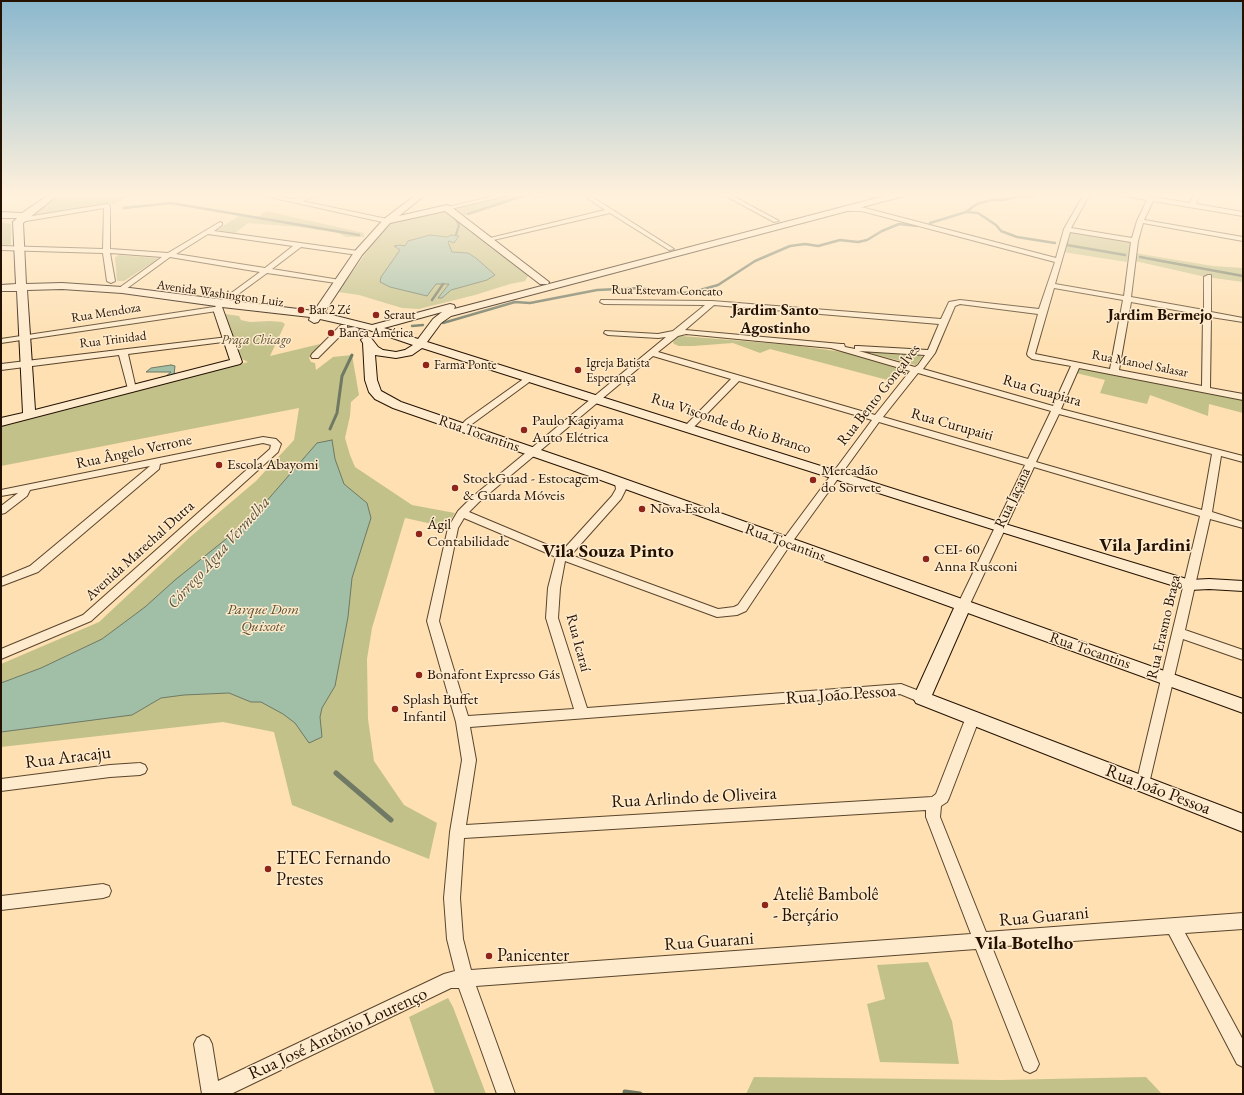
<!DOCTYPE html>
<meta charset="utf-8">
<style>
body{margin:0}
#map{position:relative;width:1244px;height:1095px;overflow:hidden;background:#fee0b2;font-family:"EB Garamond",serif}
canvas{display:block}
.frame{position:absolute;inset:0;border:2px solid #241100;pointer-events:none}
</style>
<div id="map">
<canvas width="1244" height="1095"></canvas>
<div class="frame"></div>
</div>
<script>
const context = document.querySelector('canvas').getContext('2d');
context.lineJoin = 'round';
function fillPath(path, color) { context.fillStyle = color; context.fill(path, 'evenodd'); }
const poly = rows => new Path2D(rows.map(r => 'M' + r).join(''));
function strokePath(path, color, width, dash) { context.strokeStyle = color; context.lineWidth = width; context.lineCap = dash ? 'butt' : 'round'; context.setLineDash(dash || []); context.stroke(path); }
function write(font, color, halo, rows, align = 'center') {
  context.font = font + ' "EB Garamond",serif'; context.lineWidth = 3; context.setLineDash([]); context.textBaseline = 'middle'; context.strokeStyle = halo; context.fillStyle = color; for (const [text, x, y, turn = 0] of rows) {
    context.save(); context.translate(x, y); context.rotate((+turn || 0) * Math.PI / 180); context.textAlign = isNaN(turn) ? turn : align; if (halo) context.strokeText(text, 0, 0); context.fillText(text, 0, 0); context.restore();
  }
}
fillPath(poly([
 [59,194,133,194,115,204,105,204,30,216],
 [512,194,547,194,535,199,529,194,464,216,457,210,458,207],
 [266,211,364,233,364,237,346,237,338,233,299,227,248,223,235,233,217,230,240,215,257,218],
 [442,211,452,214,528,276,525,281,510,284,475,295,419,309,402,308,359,295,338,292,386,225],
 [1,222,11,224,11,244,7,246,1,246],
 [1071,232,1131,242,1127,262,1063,252],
 [1135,253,1213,266,1243,268,1243,282,1206,277,1135,261],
 [119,255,155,258,158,259,124,281,117,281,115,257],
 [225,314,239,316,241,320,250,322,270,321,282,322,285,324,270,356,320,344,309,358,311,362,315,363,316,370,333,357,352,355,359,395,351,402,350,416,345,438,350,455,355,467,412,505,455,513,446,527,405,518,372,628,367,659,368,719,374,761,404,805,437,823,429,859,292,805,274,732,223,722,1,747,1,664,99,622,190,537,256,481,294,440,299,408,1,466,1,426,248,362,242,359],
 [682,336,792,345,843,352,900,369,902,372,895,382,770,349,760,353,733,343,693,346,679,346,674,344,673,342,677,337],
 [865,352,919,355,922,357,916,365],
 [1079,369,1084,369,1243,398,1243,413,1209,404,1208,416,1150,395,1147,404,1100,393,1105,380,1076,373],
 [928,962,952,1021,959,1064,880,1062,867,1004,885,999,877,965],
 [448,998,453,1007,486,1094,435,1094,409,1017],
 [754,1077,1001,1080,1146,1077,1162,1094,746,1094]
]), '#c3c18a');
const water = poly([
 [430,235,447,237,451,235,459,236,454,243,449,241,448,242,452,252,468,253,476,258,495,275,487,280,451,290,442,298,438,298,449,284,436,284,427,296,390,287,380,282,381,277,400,250,394,246,400,245,405,246,408,241,430,235],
 [171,365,175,366,174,375,165,377,171,372,146,372,151,368,171,365],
 [332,440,335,459,344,484,367,503,371,518,352,578,348,617,335,686,322,708,320,717,322,737,309,743,295,723,283,714,261,702,251,702,229,693,184,695,161,698,132,715,1,732,1,683,41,668,102,639,145,607,175,580,251,519,317,443,332,440]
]);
fillPath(water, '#a1bea7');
strokePath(water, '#6f7964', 1);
strokePath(poly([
 [124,208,171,203,359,235],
 [967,212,978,213,996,225,1001,231,1017,237,1055,243],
 [468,214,529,194],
 [456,219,459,225,456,235],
 [930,223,966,212,977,204,991,200,1003,200,1021,196,1030,197,1041,194],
 [1067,245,1125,255],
 [1140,257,1243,276],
 [432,300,443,284],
 [443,323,515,302,530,303,597,290,640,288,682,293,693,292,718,285,755,261,790,246,805,244,818,246,840,240,858,242,867,240,882,231,899,224,917,226],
 [412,326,423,325]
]), '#6f7964', 2.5);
strokePath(poly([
 [330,429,337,413,342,376,352,355]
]), '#6f7964', 3);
strokePath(poly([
 [336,773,391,820],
 [625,1092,640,1094]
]), '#6f7964', 5);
const street = poly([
 [256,194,267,194,294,199,314,194,323,194,302,201,387,219,390,221,387,223,256,194],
 [502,194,513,194,447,210,444,208,502,194],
 [722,194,729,194,779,221,774,222,722,194],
 [865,194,873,194,876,196,873,198,865,194],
 [1084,194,1090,194,1071,228,1132,238,1137,221,1147,200,1124,196,1121,194,1134,194,1190,203,1194,194,1200,194,1196,204,1243,212,1243,216,1153,201,1144,220,1243,237,1243,241,1143,223,1138,241,1131,297,1204,310,1204,277,1208,275,1211,275,1211,312,1243,318,1243,322,1211,317,1210,388,1243,394,1243,400,1079,368,1061,409,1243,456,1243,462,1221,456,1212,512,1243,522,1243,528,1210,519,1185,630,1243,650,1243,660,1183,639,1148,788,1143,790,1138,788,1136,784,1200,516,1034,467,969,606,967,609,963,610,959,609,957,606,1025,465,879,422,790,545,746,611,737,615,717,617,565,561,560,588,558,618,587,708,901,684,927,694,929,698,927,702,922,703,900,694,470,727,476,760,466,825,932,797,936,794,966,717,968,713,973,712,978,713,980,717,949,798,947,802,941,806,940,817,986,932,1243,913,1243,929,1185,933,1243,1040,1243,1067,1237,1064,1169,934,992,947,1039,1064,1036,1070,1030,1073,1024,1070,976,949,476,986,515,1094,497,1094,459,988,451,988,231,1094,202,1094,194,1044,197,1038,203,1035,209,1038,212,1044,218,1081,444,974,455,971,447,939,444,898,450,832,462,760,456,722,427,621,448,528,458,511,471,498,666,337,658,338,608,335,604,333,605,331,658,334,673,331,705,305,604,304,600,302,601,300,712,301,941,319,949,302,960,300,1039,309,1055,262,873,214,861,211,843,211,840,209,843,207,861,207,1056,258,1064,229,1084,194],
 [1070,232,1131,242,1124,296,1055,284,1070,232],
 [1054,288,1123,300,1110,369,1035,354,1054,288],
 [1131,302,1203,315,1202,386,1119,370,1131,302],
 [960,304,1038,314,1027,354,1028,356,1032,359,1071,366,1053,406,923,369,935,353,955,306,960,304],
 [714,305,939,324,928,350,858,346,855,346,855,349,845,347,844,344,841,344,685,330,714,305],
 [686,334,831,348,910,371,875,415,658,352,678,336,686,334],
 [859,351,925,355,918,365,915,367,859,351],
 [653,356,731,379,685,426,683,428,685,430,691,430,739,381,872,420,782,541,738,605,734,607,718,609,571,555,621,499,626,489,624,481,616,481,615,483,616,489,612,496,562,551,469,512,479,502,653,356],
 [918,373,1051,411,1028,459,883,417,918,373],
 [1059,414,1212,454,1202,510,1036,462,1059,414],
 [464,518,556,557,548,588,546,618,574,709,468,716,439,621,458,528,464,518],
 [926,810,926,817,971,934,471,970,463,939,460,898,464,838,926,810],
 [589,195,674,249,669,250,610,213,489,241,486,239,605,210,587,198,586,197,589,195],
 [107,204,110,206,110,249,168,253,220,222,222,223,222,225,214,231,358,251,362,253,358,255,301,247,272,269,340,280,343,280,343,284,267,273,222,306,219,306,219,302,260,272,170,257,122,292,119,292,119,288,162,257,110,253,115,281,111,283,107,281,103,253,1,250,1,246,103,249,104,208,20,222,17,220,20,218,107,204],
 [208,234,293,246,265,268,176,254,208,234],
 [214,307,217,307,217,311,1,343,1,339,214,307],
 [341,325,347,325,347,328,355,327,359,329,358,331,341,335,318,358,312,358,311,356,312,354,341,325],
 [228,337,232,339,231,341,128,354,136,389,132,392,128,389,119,355,1,370,1,364,228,337],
 [529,375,533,378,532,380,472,424,469,432,463,432,461,425,466,420,529,375],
 [263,437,276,439,281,444,278,452,91,621,1,659,1,649,83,615,270,449,271,445,263,443,160,464,159,469,38,572,1,586,1,578,30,566,150,466,30,490,27,496,5,513,1,514,1,506,18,493,1,496,1,490,263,437],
 [140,763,145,765,147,769,145,773,140,775,110,777,1,791,1,779,110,765,140,763],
 [103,884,109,886,111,891,109,896,103,898,1,910,1,896,103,884]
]);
const secondary = poly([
 [50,194,59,194,23,223,26,284,62,283,122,287,314,311,355,251,384,219,417,194,426,194,399,216,447,205,450,206,549,282,548,284,540,284,445,211,390,223,362,255,324,313,372,325,450,304,454,305,455,307,454,309,892,194,905,194,904,196,451,316,441,323,427,342,1005,524,1190,580,1209,579,1243,581,1243,591,1209,589,1190,590,1184,589,995,530,422,348,412,355,396,358,375,355,377,380,381,391,401,402,605,472,1243,699,1243,713,968,613,932,695,1243,814,1243,832,916,703,913,698,954,608,595,478,393,408,375,399,369,392,365,380,363,343,361,340,363,338,371,338,378,347,383,350,396,352,405,350,413,345,369,330,320,319,318,322,314,323,309,320,310,317,222,307,242,362,240,364,1,426,1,418,23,413,17,291,1,291,1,285,16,284,13,222,17,218,1,218,1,212,22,213,50,194],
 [62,289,122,293,216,306,213,309,230,360,35,410,27,290,62,289],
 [442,312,433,319,418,339,384,328,442,312]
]);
strokePath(street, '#5a452c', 2);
strokePath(secondary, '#241100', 2);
fillPath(street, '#feebcd');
fillPath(secondary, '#feebcd');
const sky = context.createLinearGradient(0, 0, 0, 347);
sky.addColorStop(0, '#8bb8ce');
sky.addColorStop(0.56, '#fff1dc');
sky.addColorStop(1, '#fff1dc00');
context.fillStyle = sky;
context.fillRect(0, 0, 1244, 347);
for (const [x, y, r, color] of [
 [301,310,4,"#8f2418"],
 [376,315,4,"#8f2418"],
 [331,333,4,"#8f2418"],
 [426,365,4,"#8f2418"],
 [578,370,4,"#8f2418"],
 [524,430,4,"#8f2418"],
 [219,465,4,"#8f2418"],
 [813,480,4,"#8f2418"],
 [455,488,4,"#8f2418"],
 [642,509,4,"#8f2418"],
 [419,534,4,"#8f2418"],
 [926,559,4,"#8f2418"],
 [419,675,4,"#8f2418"],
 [395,709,4,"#8f2418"],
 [268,869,4,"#8f2418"],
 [765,905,4,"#8f2418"],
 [489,956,4,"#8f2418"]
]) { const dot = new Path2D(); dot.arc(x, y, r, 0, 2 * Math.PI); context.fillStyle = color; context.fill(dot); strokePath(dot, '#feebcd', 1.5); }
write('13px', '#241100', '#feebcd', [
 ["Rua Estevam Concato",667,291,1],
 ["Avenida Washington Luiz",220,294,8],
 ["Rua Mendoza",106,313,-9],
 ["Rua Trinidad",113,340,-7],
 ["Rua Manoel Salasar",1140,364,11]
]);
write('13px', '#241100', '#feebcd', [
 ["Bar 2 Zé",309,310],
 ["Seraut",384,315],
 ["Banca América",339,333],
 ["Igreja Batista",586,363],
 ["Esperança",586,378],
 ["Farma Ponte",434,365]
], 'left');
write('italic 13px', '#5c4f30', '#feebcd', [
 ["Praça Chicago",256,340]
]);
write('15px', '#241100', '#feebcd', [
 ["Rua Guapiara",1042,391,16],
 ["Rua Bento Gonçalves",879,395,-52],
 ["Rua Visconde do Rio Branco",731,424,18],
 ["Rua Curupaiti",952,425,16],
 ["Rua Tocantins",479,434,19],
 ["Rua Ângelo Verrone",134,452,-12],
 ["Rua Jaçana",1013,498,-65],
 ["Rua Tocantins",785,543,20],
 ["Avenida Marechal Dutra",140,551,-42],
 ["Rua Erasmo Braga",1164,627,-77],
 ["Rua Icaraí",578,643,75],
 ["Rua Tocantins",1090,651,19]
]);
write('15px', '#241100', '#feebcd', [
 ["Paulo Kagiyama",532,421],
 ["Auto Elétrica",532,438],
 ["Escola Abayomi",227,465],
 ["Mercadão",821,471],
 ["do Sorvete",821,488],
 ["StockGuad - Estocagem",463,479],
 ["& Guarda Móveis",463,496],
 ["Nova Escola",650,509],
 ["Ágil",427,525],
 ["Contabilidade",427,542],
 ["CEI- 60",934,550],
 ["Anna Rusconi",934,567],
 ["Bonafont Expresso Gás",427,675],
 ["Splash Buffet",403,700],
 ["Infantil",403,717]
], 'left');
write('italic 15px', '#5c4f30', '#feebcd', [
 ["Parque Dom",263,610],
 ["Quixote",263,627]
]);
write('bold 16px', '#241100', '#feebcd', [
 ["Jardim Santo",775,311],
 ["Agostinho",775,329],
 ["Jardim Bermejo",1160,316]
]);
write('italic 16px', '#504e3a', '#feebcd', [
 ["Córrego Àgua Vermelha",219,553,-48]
]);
write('18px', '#241100', '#feebcd', [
 ["Rua João Pessoa",841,695,-4],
 ["Rua Aracaju",68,758,-7],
 ["Rua João Pessoa",1158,790,21],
 ["Rua Arlindo de Oliveira",694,798,-3],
 ["Rua Guarani",1044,917,-5],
 ["Rua Guarani",709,942,-4],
 ["Rua José Antônio Lourenço",338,1034,-25]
]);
write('18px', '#241100', '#feebcd', [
 ["ETEC Fernando",276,859],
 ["Prestes",276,880],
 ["Ateliê Bambolê",773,895],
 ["- Berçário",773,916],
 ["Panicenter",497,956]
], 'left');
write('bold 19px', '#241100', '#feebcd', [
 ["Vila Jardini",1145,546],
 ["Vila Souza Pinto",608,552]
]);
write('bold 19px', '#241100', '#feebcd', [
 ["Vila Botelho",1024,944]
]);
</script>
